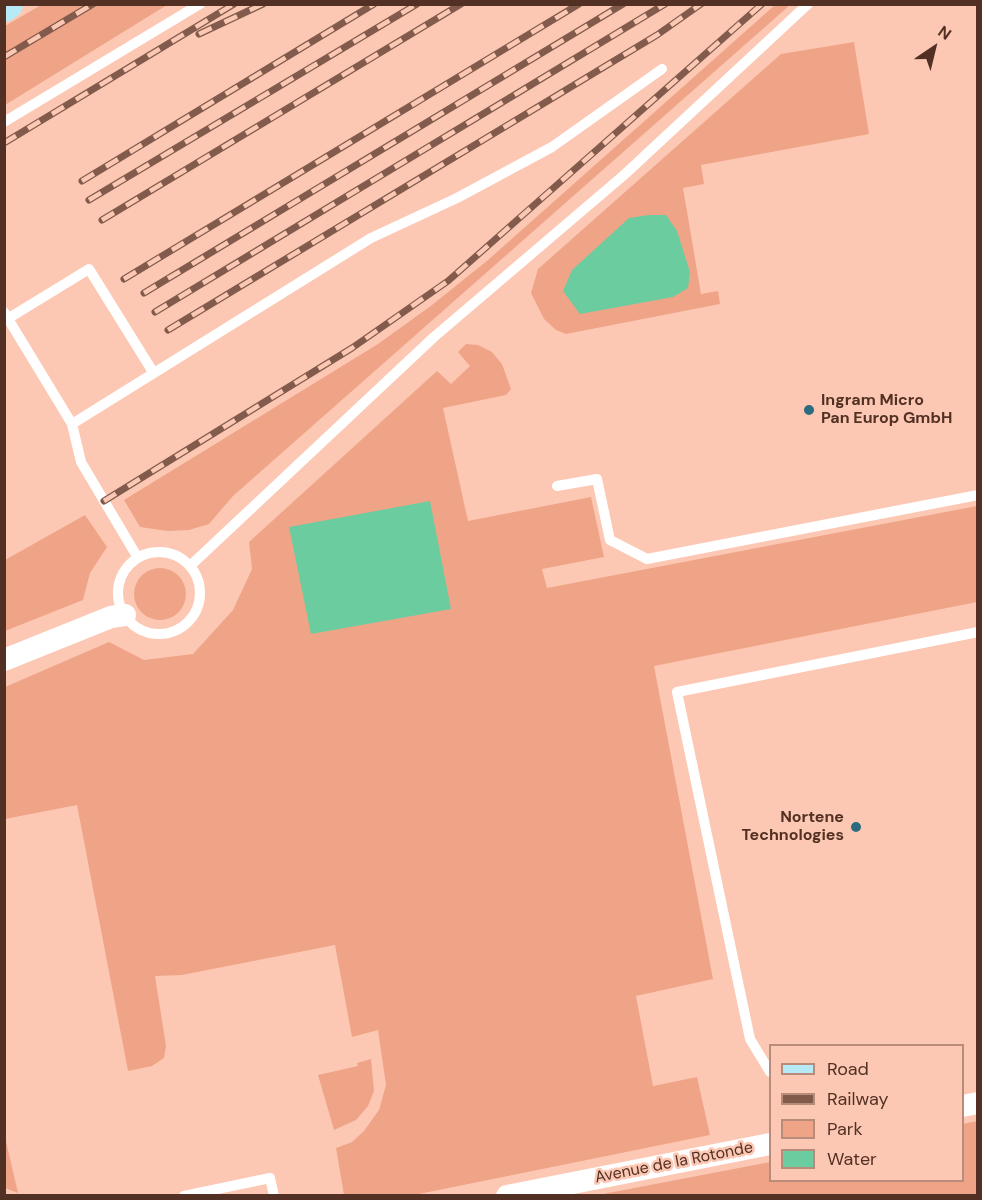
<!DOCTYPE html>
<style>
body{margin:0}
#map{position:relative;width:982px;height:1200px;overflow:hidden;background:#fcc8b4;font-family:"DM Sans",sans-serif}
canvas{display:block}
.frame{position:absolute;inset:0;border:6px solid #523023;pointer-events:none}
.legend{position:absolute;left:769px;top:1044px;width:195px;height:138px;box-sizing:border-box;background:#fcc8b4;border:2px solid #b88b7a;margin:0;padding:8px 10px;list-style:none;font-size:18px;color:#523023}
.legend li{display:flex;align-items:center;gap:12px;height:30px}
.legend b{width:30px;border:2px solid #b88b7a}
.north{position:absolute;left:904px;top:18px;width:60px;height:60px;-webkit-text-stroke:4px #fcc8b4;paint-order:stroke;rotate:35deg;font-size:16px;font-weight:700;line-height:24px;text-align:center;color:#523023}
.north::after{content:'';display:block;margin:auto;width:21px;height:27px;background:#523023;clip-path:polygon(50% 0,100% 100%,50% 72%,0 100%)}
</style>
<div id="map">
<canvas width="982" height="1200"></canvas>
<div class="frame"></div>
<ul class="legend">
<li><b style="height:8px;background:#b6eaf6"></b>Road</li>
<li><b style="height:8px;background:#825b4c"></b>Railway</li>
<li><b style="height:16px;background:#f0a487"></b>Park</li>
<li><b style="height:16px;background:#6acc9f"></b>Water</li>
</ul>
<div class="north">N</div>
</div>
<script>
const context = document.querySelector('canvas').getContext('2d');
context.lineJoin = 'round';
function fillPath(path, color) { context.fillStyle = color; context.fill(path, 'evenodd'); }
const poly = rows => new Path2D(rows.map(r => 'M' + r).join(''));
function strokePath(path, color, width, dash) { context.strokeStyle = color; context.lineWidth = width; context.lineCap = dash ? 'butt' : 'round'; context.setLineDash(dash || []); context.stroke(path); }
function write(font, color, halo, rows, align = 'center') {
  context.font = font + ' "DM Sans",sans-serif'; context.lineWidth = 5; context.setLineDash([]); context.textBaseline = 'middle'; context.strokeStyle = halo; context.fillStyle = color; for (const [text, x, y, turn = 0] of rows) {
    context.save(); context.translate(x, y); context.rotate((+turn || 0) * Math.PI / 180); context.textAlign = isNaN(turn) ? turn : align; if (halo) context.strokeText(text, 0, 0); context.fillText(text, 0, 0); context.restore();
  }
}
fillPath(poly([
 [41,5,41,4,167,5,5,105,5,26],
 [775,5,790,5,233,496,209,524,189,530,168,531,140,527,124,500,378,344,432,305,488,260],
 [854,42,869,134,701,165,704,184,683,188,701,294,718,291,720,304,566,334,556,330,544,319,531,293,538,269,781,54],
 [466,344,478,345,492,352,502,364,511,389,506,395,443,408,468,521,591,497,604,557,542,569,547,588,977,506,977,602,654,666,713,979,636,996,653,1086,697,1077,710,1135,414,1195,344,1195,336,1148,352,1142,364,1131,379,1110,386,1085,378,1030,352,1037,335,945,182,975,155,976,166,1046,164,1058,152,1066,128,1071,77,805,5,819,5,687,109,642,144,660,193,654,233,610,252,569,249,542,437,371,451,384,470,366,458,352],
 [85,515,107,547,90,573,83,600,5,631,5,560],
 '134 594a26 26 0 1 1 52 0a26 26 0 1 1-52 0Z',
 [371,1059,374,1091,368,1106,356,1120,334,1130,318,1075,358,1066,357,1063],
 [977,1121,977,1195,598,1195,770,1162,770,1180,962,1180,963,1124],
 [4,1137,5,1137,18,1193,5,1188]
]), '#f0a487');
fillPath(poly([
 [649,215,666,215,677,231,690,272,688,288,673,297,580,314,563,291,572,270,629,218],
 [430,501,451,609,311,634,289,527]
]), '#6acc9f');
strokePath(poly([
 [4,122,200,4],
 [4,312,72,424,81,462,138,558],
 [9,318,89,269,153,372],
 [72,424,371,238,457,198,552,147,662,69],
 [557,486,597,479,610,540,647,559,978,495],
 '118 593a41 41 0 1 1 82 0a41 41 0 1 1-82 0Z',
 [190,566,434,337,624,175,808,4],
 [770,1072,750,1039,677,692,978,632],
 [184,1196,270,1178,274,1196]
]), '#fff', 10);
strokePath(poly([
 [4,660,111,617,125,615],
 [962,1106,978,1103],
 [507,1196,770,1144]
]), '#fff', 22);
strokePath(poly([
 [4,6,7,4]
]), '#b6eaf6', 32);
const rail = poly([
 [199,34,263,4],
 [4,57,93,4],
 [4,143,234,4],
 [82,181,374,4],
 [89,200,417,4],
 [102,220,461,4],
 [124,279,579,4],
 [144,293,623,4],
 [155,312,665,4],
 [168,330,657,35,701,4],
 [104,501,352,348,448,281,762,4]
]);
strokePath(rail, '#825b4c', 7);
strokePath(rail, '#fcc8b4', 4.5, [14]);
for (const [x, y, r, color] of [
 [809,410,6,"#2c6c80"],
 [856,827,6,"#2c6c80"]
]) { const dot = new Path2D(); dot.arc(x, y, r, 0, 2 * Math.PI); context.fillStyle = color; context.fill(dot); strokePath(dot, '#fcc8b4', 2); }
write('bold 16px', '#523023', '#fcc8b4', [
 ["Ingram Micro",821,401],
 ["Pan Europ GmbH",821,419],
 ["Nortene",844,818,"right"],
 ["Technologies",844,836,"right"]
], 'left');
write('16px', '#523023', '#fcc8b4', [
 ["Avenue de la Rotonde",674,1163,-11]
]);
</script>
